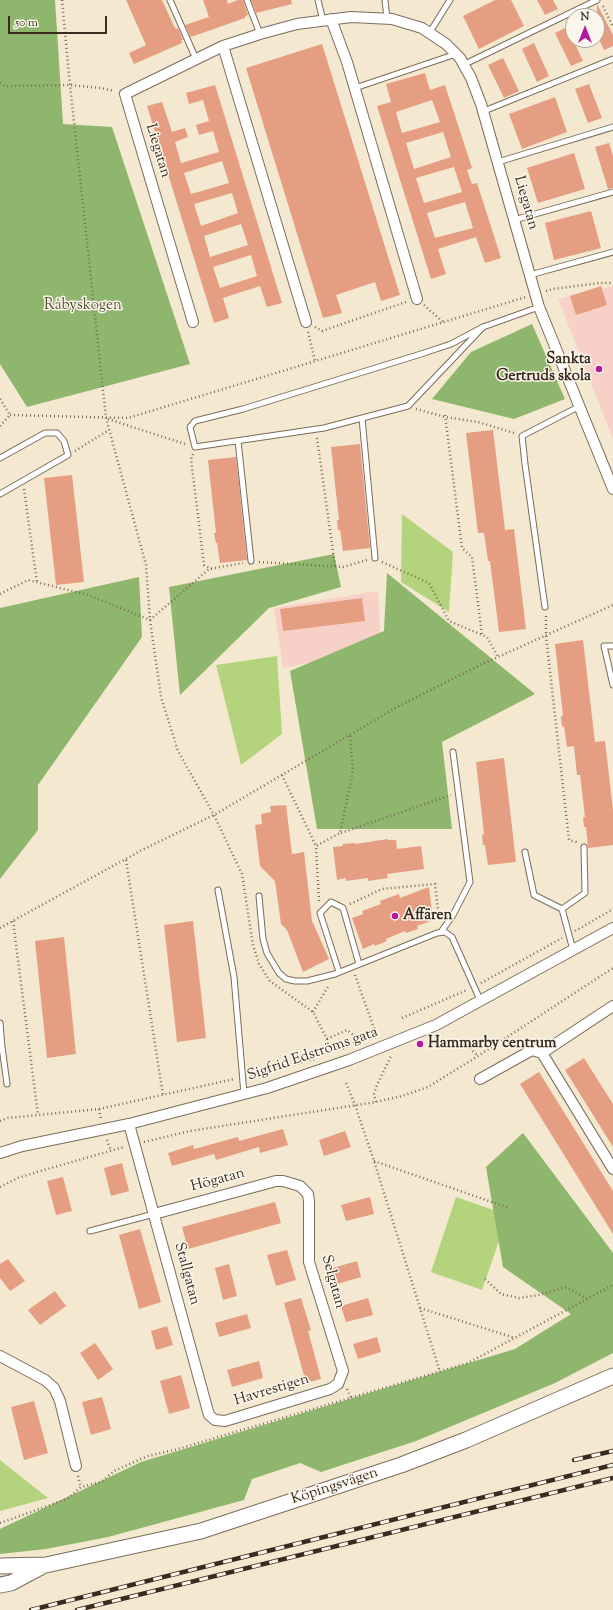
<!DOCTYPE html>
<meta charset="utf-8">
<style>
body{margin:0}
#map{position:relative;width:613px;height:1610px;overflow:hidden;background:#f4e8d0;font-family:"Sorts Mill Goudy",serif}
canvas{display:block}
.north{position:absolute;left:565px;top:8px;width:40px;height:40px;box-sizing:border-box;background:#fbf7ec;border:1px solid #aea59a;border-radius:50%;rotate:0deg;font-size:11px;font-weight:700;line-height:16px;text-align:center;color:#3b2a1e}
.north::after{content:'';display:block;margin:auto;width:14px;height:18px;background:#b5179e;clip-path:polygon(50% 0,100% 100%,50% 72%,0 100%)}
.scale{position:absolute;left:8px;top:16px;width:99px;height:18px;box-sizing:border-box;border:2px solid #3b2a1e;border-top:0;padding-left:5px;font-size:12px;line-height:14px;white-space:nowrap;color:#3b2a1e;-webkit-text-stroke:3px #fbf7ec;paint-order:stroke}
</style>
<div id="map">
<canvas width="613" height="1610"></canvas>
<div class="north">N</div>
<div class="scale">50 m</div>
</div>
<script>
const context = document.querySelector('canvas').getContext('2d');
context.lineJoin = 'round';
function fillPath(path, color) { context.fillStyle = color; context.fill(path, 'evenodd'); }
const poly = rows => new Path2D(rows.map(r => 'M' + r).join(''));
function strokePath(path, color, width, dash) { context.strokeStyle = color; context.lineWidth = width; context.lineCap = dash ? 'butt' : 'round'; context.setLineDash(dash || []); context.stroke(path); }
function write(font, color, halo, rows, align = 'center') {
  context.font = font + ' "Sorts Mill Goudy",serif'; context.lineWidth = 3; context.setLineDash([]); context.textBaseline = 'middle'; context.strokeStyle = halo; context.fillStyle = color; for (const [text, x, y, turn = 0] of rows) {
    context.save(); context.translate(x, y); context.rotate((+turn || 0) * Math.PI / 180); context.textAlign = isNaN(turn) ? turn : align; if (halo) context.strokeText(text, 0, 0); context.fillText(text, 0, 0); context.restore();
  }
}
fillPath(poly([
 [613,286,613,439,558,299],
 [378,591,381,648,283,668,274,608]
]), '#f7d1c8');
fillPath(poly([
 [402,514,453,552,449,612,401,582],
 [277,656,282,734,241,765,216,665],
 [456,1197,508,1215,482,1290,431,1272],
 [0,1460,48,1498,0,1511]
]), '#b3d47c');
fillPath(poly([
 [0,0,55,0,63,124,112,127,190,364,27,407,0,364],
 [532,324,565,399,514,419,432,399,471,352],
 [334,554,341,587,269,608,180,695,169,587],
 [387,573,535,694,442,742,452,829,317,829,290,671,384,631],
 [139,577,142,637,38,785,38,830,0,879,0,608],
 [523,1133,613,1253,613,1353,555,1383,416,1441,321,1472,300,1463,252,1479,244,1500,108,1537,46,1549,0,1554,0,1529,141,1462,515,1349,571,1314,503,1267,486,1167]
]), '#8eb66c');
fillPath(poly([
 [126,0,162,0,174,26,176,29,178,28,183,40,181,40,182,43,134,64,129,53,146,45],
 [203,0,227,0,228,4,238,0,243,0,248,15,245,16,245,18,191,37,185,25,209,17],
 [251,0,291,0,292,4,256,13],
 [495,0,511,0,524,26,479,49,463,16],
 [537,0,553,0,558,9,545,15],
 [597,4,613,35,613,46,604,50,597,35],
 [567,27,583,61,571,66,555,33],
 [534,43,549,76,537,82,522,49],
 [322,44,400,295,381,301,375,282,336,295,342,313,323,318,246,68],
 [503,58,519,91,504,98,488,65],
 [425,73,430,90,445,85,472,168,467,170,472,184,477,183,501,258,485,263,476,237,438,249,446,274,431,279,377,106,391,102,386,84],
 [432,100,440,122,402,133,396,112],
 [443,132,451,157,414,169,406,143],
 [454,167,462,192,424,203,416,178],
 [465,202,473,228,435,238,427,213],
 [589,84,602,118,588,123,575,89],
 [215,85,282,303,267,307,260,286,223,298,229,318,214,323,147,106,162,102,172,132,185,128,188,137,175,142,181,163,205,156,219,152,213,131,199,135,196,125,209,121,203,100,189,104,186,93],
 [222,161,229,183,191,194,184,173],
 [232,193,238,213,201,226,194,204],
 [241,224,248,245,210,257,204,236],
 [251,255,257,276,220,288,213,267],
 [555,97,567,132,522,149,509,114],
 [609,143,613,156,613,188,608,189,595,147],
 [574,153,585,189,538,203,527,168],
 [591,211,601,248,554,260,545,223],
 [601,286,607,305,576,315,570,296],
 [493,430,505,530,514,529,526,629,499,632,490,561,488,561,484,533,478,533,466,433],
 [360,444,370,548,343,551,340,530,338,530,337,520,339,520,331,447],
 [236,457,247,560,220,563,217,543,216,543,214,533,216,533,208,460],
 [72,475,84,582,56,585,44,478],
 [362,598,365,621,283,631,280,609],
 [583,640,595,742,605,741,613,810,613,845,588,848,586,827,584,827,583,817,585,817,580,775,577,775,574,746,567,747,564,726,562,727,561,716,563,716,555,644],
 [504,758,516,862,488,865,485,845,483,845,482,835,484,834,476,762],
 [286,805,292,854,304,852,312,921,329,959,303,972,287,930,281,924,275,881,260,866,255,825,262,824,261,814,271,812,270,806],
 [388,839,388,840,396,840,397,849,421,846,424,869,387,874,388,878,368,881,368,878,346,881,346,878,337,880,333,847,343,846,343,844,355,843,355,844],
 [429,887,433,920,417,926,418,929,406,933,405,931,386,939,387,941,375,946,374,944,363,949,352,918,363,914,362,911,381,904,380,901,399,894,400,898],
 [193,921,206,1038,177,1042,164,925],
 [64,937,76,1054,47,1058,35,941],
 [584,1058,613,1104,613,1147,565,1070],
 [539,1072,613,1191,613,1234,520,1084],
 [283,1129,288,1145,260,1153,259,1147,216,1160,214,1154,172,1166,168,1153,193,1145,194,1149,238,1137,239,1141],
 [345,1131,351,1147,324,1156,319,1140],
 [122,1163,129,1191,111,1196,104,1168],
 [63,1177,72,1211,56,1215,47,1181],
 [370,1197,374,1214,346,1221,341,1205],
 [275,1202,281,1223,188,1249,182,1227],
 [140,1229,161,1302,139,1309,119,1235],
 [287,1250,296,1280,276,1286,267,1255],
 [8,1259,25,1281,10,1291,0,1278,0,1264],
 [357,1261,361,1277,334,1285,329,1269],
 [229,1264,237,1296,223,1300,215,1268],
 [55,1291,66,1306,40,1325,28,1310],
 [301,1298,311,1330,308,1331,321,1379,306,1383,284,1303],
 [368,1298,373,1315,346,1322,341,1306],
 [247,1314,251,1328,219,1337,215,1323],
 [167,1326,173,1345,156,1350,151,1331],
 [377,1337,381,1352,358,1359,353,1344],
 [95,1343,113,1369,98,1380,80,1353],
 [259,1361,263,1378,232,1387,227,1370],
 [181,1375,190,1408,169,1414,160,1381],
 [102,1397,111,1429,91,1435,82,1402],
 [34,1401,48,1453,24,1460,11,1407]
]), '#e59e81');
const service = poly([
 [170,0,196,59],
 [247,0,260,34],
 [318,0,323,21],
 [385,0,387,19],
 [430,32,450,0],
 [463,65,597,0],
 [355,88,456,54],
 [484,111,613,59],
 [498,162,613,127],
 [514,220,613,192],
 [530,275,613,252],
 [483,327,408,406,324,428,195,447,190,427,195,421,243,409,421,354,451,344,483,327,539,307],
 [362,418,375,558],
 [238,441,251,561],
 [0,458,45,433,57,433,64,441,68,455,0,494],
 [545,607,525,464,522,436,580,406],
 [613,646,604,646,613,685],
 [525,852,534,895,562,909,573,950],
 [218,890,234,977,244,1094],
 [259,896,263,939,267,953,279,973,286,979,295,981,307,981,335,974,437,933,445,932,452,937,481,1002],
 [562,909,585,893,584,847],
 [441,932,453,915,470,882,453,752],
 [339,972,320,913,331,902,343,908,359,964],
 [0,1023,2,1047,0,1047],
 [2,1047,7,1084],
 [90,1231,154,1214]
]);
const minor = poly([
 [331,19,347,62,417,299],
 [223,46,306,322],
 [193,322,125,94,223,46,260,34,297,24,351,17,392,19,422,28,446,44,460,58,471,78,481,104,539,307,613,489],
 [542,1053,613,1169],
 [542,1053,613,1006],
 [480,1079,532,1050,542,1053],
 [129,1124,209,1415,215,1420,225,1421,330,1389,338,1384,343,1371,309,1262,309,1202,308,1194,300,1186,283,1181,276,1181,154,1214],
 [0,1153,22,1146,129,1124,267,1088,349,1060,436,1025,613,928],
 [0,1356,45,1380,54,1388,60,1401,76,1466]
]);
const secondary = poly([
 [0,1566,46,1565,201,1531,401,1465,466,1440,613,1376],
 [0,1585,11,1583,41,1567]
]);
strokePath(service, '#7c6c5c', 7);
strokePath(minor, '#7c6c5c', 12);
strokePath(secondary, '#7c6c5c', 17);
strokePath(poly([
 [62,0,70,85,106,418,146,565,150,620,161,697,178,751,214,815,242,874,253,945,259,964,270,981,313,1012,329,1043],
 [603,6,613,27],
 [0,83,5,86,70,85,101,88,114,91],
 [546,291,553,289,599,283,613,283],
 [424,305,443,322],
 [315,327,322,331,406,302],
 [308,332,315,361],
 [0,399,10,415],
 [416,409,445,417,478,422,514,433],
 [10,415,128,418,526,297],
 [445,415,462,548,472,557,482,635],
 [108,419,185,444],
 [0,426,10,415],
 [317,438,335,566],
 [75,451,109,430],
 [193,454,191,459,204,565,212,569],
 [24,489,37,583],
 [259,562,343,567,367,560],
 [382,562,429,583,449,621,487,637,498,657],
 [0,594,28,580,88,595,150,620,209,569,243,563],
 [546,616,546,636,569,840,576,842,577,844],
 [282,775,316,846],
 [341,833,451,795],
 [126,860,163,1095],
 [319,901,316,846,340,833,353,771,350,735],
 [350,904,382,889,435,884,439,919],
 [13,921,38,1115],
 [0,928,142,850,214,815,397,707,478,666,613,605],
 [575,931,613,909],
 [355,975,375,1031],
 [481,983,562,938],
 [313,1012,329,985],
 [402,1018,467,990],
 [327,1039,347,1030,359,1039],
 [431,1040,469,1047,478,1056],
 [343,1049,365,1036],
 [251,1075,314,1059],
 [346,1083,355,1105,374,1161,440,1372],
 [376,1102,374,1094,377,1085,391,1056],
 [99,1109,101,1120],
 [0,1121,8,1118,99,1109,234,1079],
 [107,1140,111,1151],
 [144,1142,190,1131,376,1102,402,1096,428,1087,478,1056,613,968],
 [374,1161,509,1208],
 [0,1187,18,1178,37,1172,124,1147],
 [485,1279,501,1294,519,1298,539,1295,567,1287,586,1299],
 [420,1308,515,1338],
 [347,1389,351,1398],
 [78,1476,81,1487],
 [0,1523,67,1499,81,1487,101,1482,114,1471,148,1456,178,1449,468,1363,613,1285]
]), '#7c6c5c', 2.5, [1, 3]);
strokePath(service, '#fff', 5);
strokePath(minor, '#fff', 10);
strokePath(secondary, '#fff', 15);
const rail = poly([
 [574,1460,613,1451],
 [31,1610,613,1465],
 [77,1610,613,1478]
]);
strokePath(rail, '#3b2a1e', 4.5);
strokePath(rail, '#fbf7ec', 3, [9]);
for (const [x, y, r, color] of [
 [599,369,4,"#b5179e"],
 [395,916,4,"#b5179e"],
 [420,1044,4,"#b5179e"]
]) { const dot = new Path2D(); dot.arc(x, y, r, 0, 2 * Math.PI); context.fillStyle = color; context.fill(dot); strokePath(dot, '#fbf7ec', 1.5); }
write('15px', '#3b2a1e', '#fbf7ec', [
 ["Liegatan",157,151,73],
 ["Liegatan",525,203,74],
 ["Sigfrid Edströms gata",313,1055,-19],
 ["Högatan",218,1181,-15],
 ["Stallgatan",186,1274,75],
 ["Selgatan",332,1282,75],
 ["Havrestigen",272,1391,-17],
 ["Köpingsvägen",335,1487,-18]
]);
write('15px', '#595436', '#fbf7ec', [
 ["Råbyskogen",83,306]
]);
write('bold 15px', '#3b2a1e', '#fbf7ec', [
 ["Sankta",591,360,"right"],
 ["Gertruds skola",591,377,"right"],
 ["Affären",403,916],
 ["Hammarby centrum",428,1044]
], 'left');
</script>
